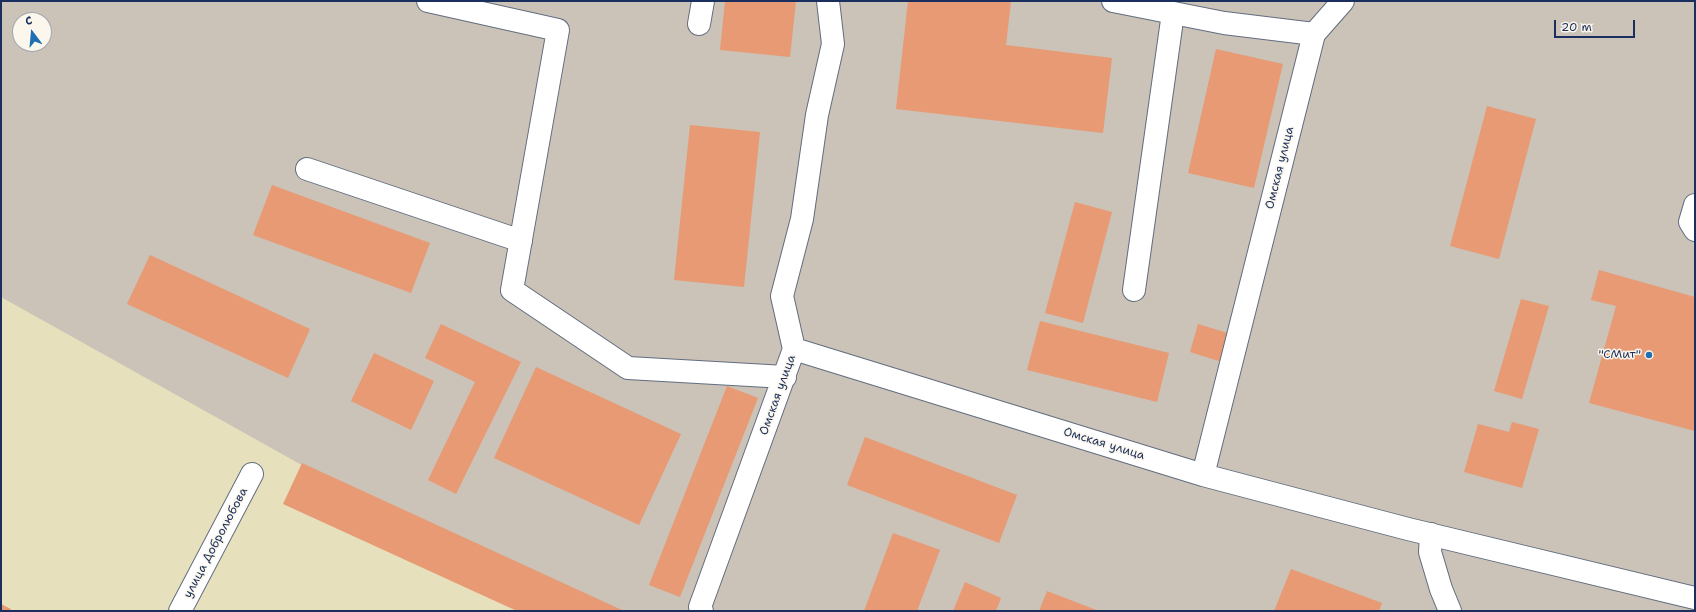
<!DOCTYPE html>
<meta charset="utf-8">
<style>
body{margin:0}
#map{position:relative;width:1696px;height:612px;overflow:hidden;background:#e6e0bc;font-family:"Shantell Sans",sans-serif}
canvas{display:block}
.frame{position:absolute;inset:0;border:2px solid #1b2f5e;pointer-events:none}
.north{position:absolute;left:12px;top:12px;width:40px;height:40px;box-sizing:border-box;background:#fbf7ec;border:1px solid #a1a7b3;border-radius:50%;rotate:344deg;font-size:11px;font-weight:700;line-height:16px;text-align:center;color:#1b2f5e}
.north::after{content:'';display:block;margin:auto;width:14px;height:18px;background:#1f6fb2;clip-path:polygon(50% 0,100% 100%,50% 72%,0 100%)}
.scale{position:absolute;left:1554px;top:20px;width:81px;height:18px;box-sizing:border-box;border:2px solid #1b2f5e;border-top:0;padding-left:5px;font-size:12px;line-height:14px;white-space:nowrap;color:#1b2f5e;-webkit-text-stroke:3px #fbf7ec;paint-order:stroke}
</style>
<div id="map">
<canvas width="1696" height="612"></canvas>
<div class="frame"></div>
<div class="north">С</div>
<div class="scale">20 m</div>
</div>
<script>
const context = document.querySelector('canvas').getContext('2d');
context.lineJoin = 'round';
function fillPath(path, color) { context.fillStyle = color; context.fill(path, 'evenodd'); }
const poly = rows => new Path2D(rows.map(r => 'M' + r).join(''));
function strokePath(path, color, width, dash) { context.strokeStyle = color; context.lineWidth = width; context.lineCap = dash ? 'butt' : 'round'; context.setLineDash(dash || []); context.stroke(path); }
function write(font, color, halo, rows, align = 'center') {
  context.font = font + ' "Shantell Sans",sans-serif'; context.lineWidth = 3; context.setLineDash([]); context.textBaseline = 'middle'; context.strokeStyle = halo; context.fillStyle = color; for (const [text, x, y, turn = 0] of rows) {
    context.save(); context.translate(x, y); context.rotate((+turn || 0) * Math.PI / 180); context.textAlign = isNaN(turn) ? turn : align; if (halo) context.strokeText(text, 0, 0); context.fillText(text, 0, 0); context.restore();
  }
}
fillPath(poly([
 [1,1,1695,1,1695,611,563,611,1,297],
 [20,20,44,20,44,44,20,44]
]), '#cbc2b8');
fillPath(poly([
 [725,1,796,1,790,57,720,50],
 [908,1,1011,1,1006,45,1112,58,1103,133,896,109],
 [1216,49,1283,64,1254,188,1188,173],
 [1487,106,1536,119,1499,259,1450,246],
 [690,125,760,132,744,287,674,280],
 [272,185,430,243,411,293,253,235],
 [1075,202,1112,212,1083,323,1045,313],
 [150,255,310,329,288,378,127,304],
 [1599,270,1695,297,1695,431,1589,403,1616,306,1591,300],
 [1521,299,1549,306,1522,399,1494,391],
 [1040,321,1169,353,1157,402,1027,370],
 [441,324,521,362,456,494,428,480,475,382,425,358],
 [1198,324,1231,334,1222,362,1190,352],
 [374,353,434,381,411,430,351,401],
 [536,367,681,434,639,525,494,458],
 [727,386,758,398,680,597,649,585],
 [1512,422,1539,429,1522,488,1464,472,1478,424,1509,432],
 [865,437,1017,495,999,543,847,485],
 [302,463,624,611,517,611,283,504],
 [893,533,940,550,917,611,864,611],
 [1291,569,1382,603,1379,611,1274,611],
 [965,582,1001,598,996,611,953,611],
 [1047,591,1099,611,1039,611],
 [1,604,11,609,10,611,1,611]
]), '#e79a73');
const minor = poly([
 [428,1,558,30,512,290,628,368,785,377],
 [1113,1,1224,23,1314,34],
 [699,24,703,1],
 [307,169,521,241],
 [1695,205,1690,222,1695,230],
 [1134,290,1173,13],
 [794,349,782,296,802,219,817,115,833,44,828,1],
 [1203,475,1408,529,1695,598],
 [1431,534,1430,552,1441,589,1450,611],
 [180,611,252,474],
 [702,611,700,607,794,349,1203,475,1314,34,1343,1]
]);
strokePath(minor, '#626d7f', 24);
strokePath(minor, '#fff', 22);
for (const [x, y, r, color] of [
 [1649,355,4,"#1f6fb2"]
]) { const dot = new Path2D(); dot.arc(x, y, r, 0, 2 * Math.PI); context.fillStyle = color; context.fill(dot); strokePath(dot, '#fbf7ec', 1.5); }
write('12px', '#1b2f5e', '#fbf7ec', [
 ["Омская улица",1280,168,-76],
 ["Омская улица",778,395,-70],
 ["Омская улица",1104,444,17],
 ["улица Добролюбова",216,543,-62]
]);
write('12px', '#1b2f5e', '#fbf7ec', [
 ["\"СМит\"",1641,355]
], 'right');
</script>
